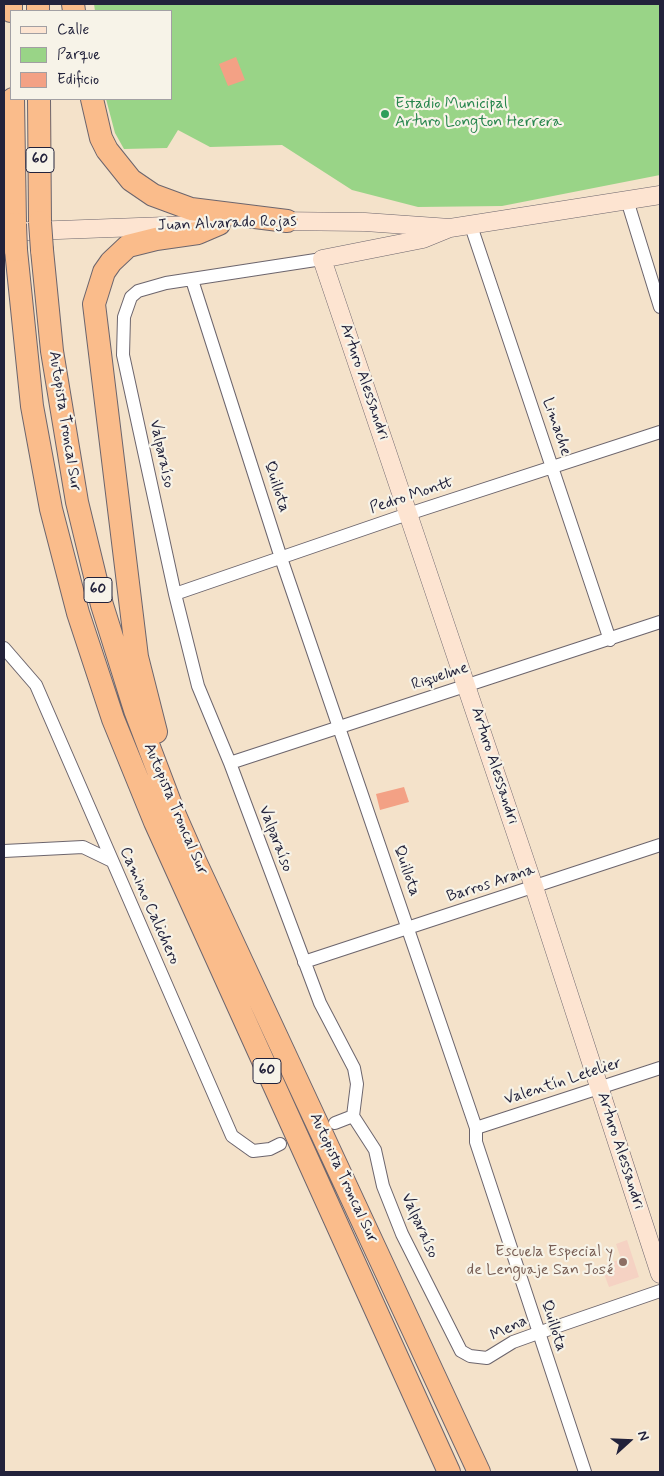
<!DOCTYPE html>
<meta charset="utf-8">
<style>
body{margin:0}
#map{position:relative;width:664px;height:1476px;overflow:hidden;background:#f4e2ca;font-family:Mynerve,sans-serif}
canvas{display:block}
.frame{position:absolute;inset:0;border:5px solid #22223b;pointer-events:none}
.legend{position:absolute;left:10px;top:10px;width:162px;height:90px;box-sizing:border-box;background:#f7f3e8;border:1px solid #a29fa3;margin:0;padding:6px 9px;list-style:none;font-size:15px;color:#22223b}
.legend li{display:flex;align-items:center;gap:10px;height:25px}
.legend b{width:25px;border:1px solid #a29fa3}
.north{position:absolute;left:604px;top:1416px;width:50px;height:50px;-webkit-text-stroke:4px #f7f3e8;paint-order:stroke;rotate:70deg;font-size:14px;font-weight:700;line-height:20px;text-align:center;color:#22223b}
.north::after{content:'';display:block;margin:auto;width:18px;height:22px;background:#22223b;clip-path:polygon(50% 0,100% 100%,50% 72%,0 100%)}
</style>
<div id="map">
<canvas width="664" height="1476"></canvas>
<div class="frame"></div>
<ul class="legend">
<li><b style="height:6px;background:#fde4d1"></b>Calle</li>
<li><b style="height:14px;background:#99d487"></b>Parque</li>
<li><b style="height:14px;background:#f3a185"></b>Edificio</li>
</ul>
<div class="north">N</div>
</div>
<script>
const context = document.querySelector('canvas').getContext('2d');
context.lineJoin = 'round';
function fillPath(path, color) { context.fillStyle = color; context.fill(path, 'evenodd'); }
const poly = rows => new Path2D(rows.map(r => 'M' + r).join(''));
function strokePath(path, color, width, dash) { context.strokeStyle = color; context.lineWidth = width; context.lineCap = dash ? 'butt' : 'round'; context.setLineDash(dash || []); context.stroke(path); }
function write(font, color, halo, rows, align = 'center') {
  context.font = font + ' Mynerve,sans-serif'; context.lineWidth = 4.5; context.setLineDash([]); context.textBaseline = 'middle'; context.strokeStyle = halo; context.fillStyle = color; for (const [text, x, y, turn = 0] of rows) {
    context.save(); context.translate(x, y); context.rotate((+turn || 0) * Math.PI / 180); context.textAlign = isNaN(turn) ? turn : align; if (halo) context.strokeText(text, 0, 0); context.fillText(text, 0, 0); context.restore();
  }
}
fillPath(poly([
 [627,1240,639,1277,609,1287,601,1266,621,1259,616,1244]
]), '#f5d2c3');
fillPath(poly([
 [94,4,660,4,660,175,502,206,418,207,352,190,282,145,210,147,178,130,167,148,124,149,115,133,106,99,171,99,171,11,95,11]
]), '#99d487');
fillPath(poly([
 [236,57,245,80,228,86,219,64],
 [404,787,409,802,380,810,376,794]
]), '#f3a185');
const street = poly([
 [627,200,660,307],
 [471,226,610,640],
 [322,259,166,283,138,291,131,297,124,317,123,355,175,594,198,686,230,763,320,1003,354,1068,357,1084,353,1116,375,1150,383,1186,402,1234,461,1351,470,1356,487,1358,513,1342,538,1333,660,1291],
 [192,280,281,558,476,1128,476,1142,585,1472],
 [175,594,399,517,660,432],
 [4,648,36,685,232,1136,253,1151,270,1149,280,1144],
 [230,763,660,622],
 [4,851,83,847,112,861],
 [304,962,660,845],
 [335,1123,353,1116],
 [476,1128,660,1068]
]);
const secondary = poly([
 [274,221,365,222,450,228,660,195],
 [450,228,423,239,322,259,534,887,660,1274],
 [4,232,193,225]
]);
const highway = poly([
 [11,4,11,11],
 [38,4,38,11],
 [73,4,74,11],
 [13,99,15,224],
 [39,99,40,222],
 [92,99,101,138,107,150,131,180,153,195,191,209,287,221],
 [16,250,32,406,51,509,78,613,113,719,155,822,449,1472],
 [42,250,52,351,77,502,102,605,135,710,174,813,196,863,479,1472],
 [156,732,137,657,94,304,104,272,111,262,128,246,156,239,198,233,219,224]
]);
strokePath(street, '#6c656d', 14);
strokePath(secondary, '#6c656d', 19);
strokePath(highway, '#6c656d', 24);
strokePath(street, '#fff', 12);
strokePath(secondary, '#fde4d1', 18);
strokePath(highway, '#fabc8b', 22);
const highwayBridge = poly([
 [40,222,42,250],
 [15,224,16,250]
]);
strokePath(highwayBridge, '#6c656d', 24, []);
strokePath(highwayBridge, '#fabc8b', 22);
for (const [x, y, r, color] of [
 [385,114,5,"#2e9e5b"],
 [623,1262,5,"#8d6e63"]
]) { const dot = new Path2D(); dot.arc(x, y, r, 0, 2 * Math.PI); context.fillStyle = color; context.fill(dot); strokePath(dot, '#f7f3e8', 2); }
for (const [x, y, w] of [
 [40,160,28],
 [98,590,28],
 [267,1071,28]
]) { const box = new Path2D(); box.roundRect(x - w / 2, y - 12.5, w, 25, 4); context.fillStyle = '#f7f3e8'; context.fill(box); strokePath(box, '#22223b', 1); }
write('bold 15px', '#22223b', null, [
 ["60",40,160],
 ["60",98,590],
 ["60",267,1071]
]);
write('16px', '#27864d', '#f7f3e8', [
 ["Estadio Municipal",395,105],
 ["Arturo Longton Herrera",395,123]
], 'left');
write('16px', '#22223b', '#f7f3e8', [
 ["Juan Alvarado Rojas",227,224,-2],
 ["Arturo Alessandri",364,382,71],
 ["Autopista Troncal Sur",64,421,81],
 ["Limache",556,427,71],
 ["Valparaíso",161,454,78],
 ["Quillota",276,487,72],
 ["Pedro Montt",412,496,-18],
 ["Riquelme",440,677,-18],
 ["Arturo Alessandri",494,766,72],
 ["Autopista Troncal Sur",175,809,67],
 ["Valparaíso",275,839,69],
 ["Quillota",406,871,71],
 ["Barros Arana",491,884,-18],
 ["Camino Calichero",149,906,66],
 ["Valentín Letelier",563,1082,-18],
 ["Arturo Alessandri",620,1151,72],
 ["Autopista Troncal Sur",343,1178,65],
 ["Valparaíso",419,1226,66],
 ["Quillota",553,1326,72],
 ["Mena",509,1329,-26]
]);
write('16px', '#785e54', '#f7f3e8', [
 ["Escuela Especial y",613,1253],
 ["de Lenguaje San José",613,1271]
], 'right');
</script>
